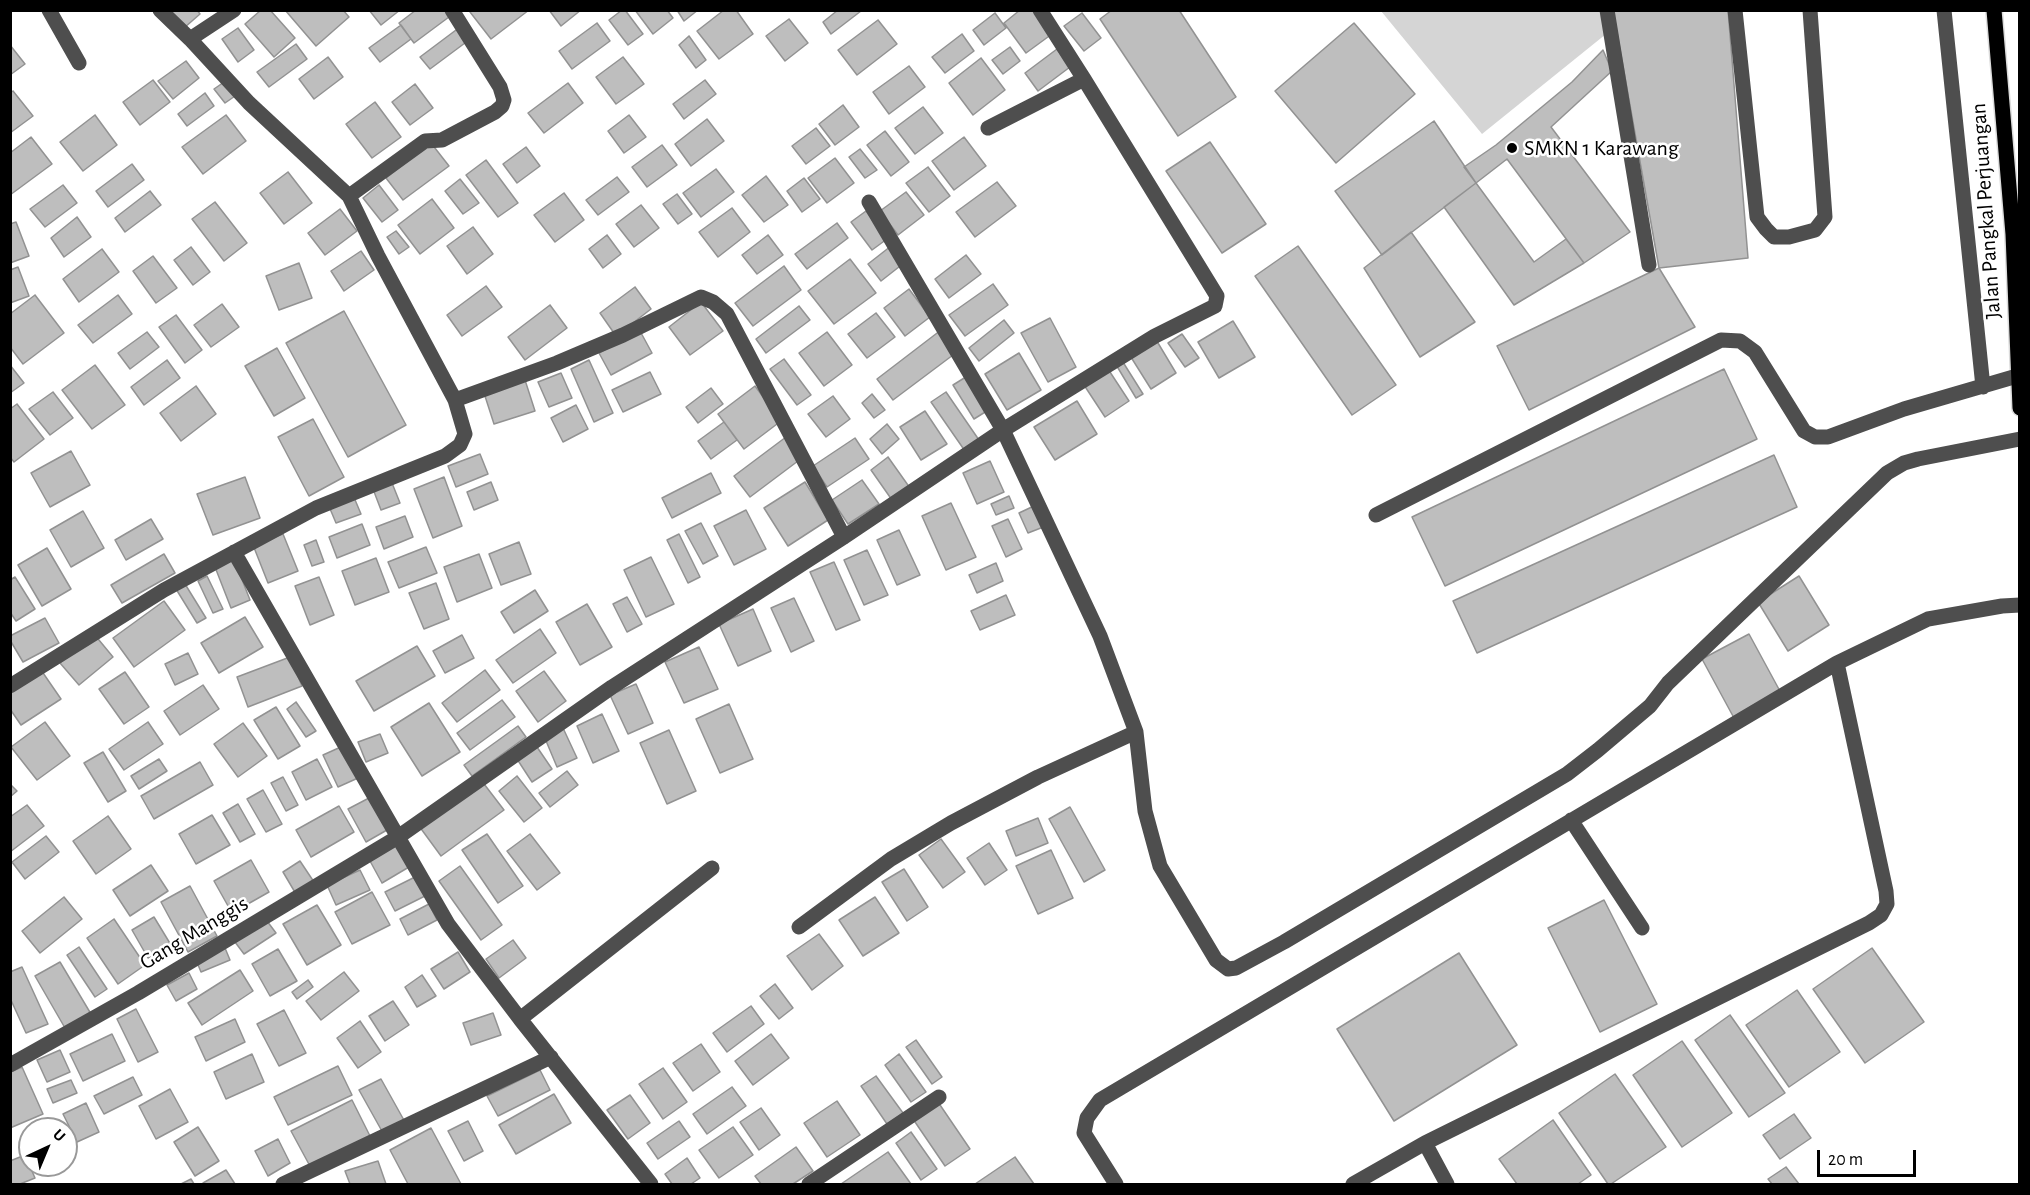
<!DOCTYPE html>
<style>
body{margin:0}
#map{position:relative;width:2030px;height:1195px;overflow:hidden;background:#fff;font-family:"Alegreya Sans",sans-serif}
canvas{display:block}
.frame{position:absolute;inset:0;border:12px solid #000;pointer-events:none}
.north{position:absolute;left:18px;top:1117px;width:60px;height:60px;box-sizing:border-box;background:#fff;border:2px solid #999;border-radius:50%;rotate:44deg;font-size:16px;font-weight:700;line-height:24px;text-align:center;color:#000}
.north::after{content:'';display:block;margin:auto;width:21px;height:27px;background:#000;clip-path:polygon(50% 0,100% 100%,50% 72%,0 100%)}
.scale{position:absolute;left:1817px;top:1150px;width:99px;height:27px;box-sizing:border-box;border:3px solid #000;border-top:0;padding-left:8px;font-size:18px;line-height:21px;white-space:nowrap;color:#000;-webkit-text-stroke:4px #fff;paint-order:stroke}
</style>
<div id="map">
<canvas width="2030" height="1195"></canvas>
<div class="frame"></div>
<div class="north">U</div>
<div class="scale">20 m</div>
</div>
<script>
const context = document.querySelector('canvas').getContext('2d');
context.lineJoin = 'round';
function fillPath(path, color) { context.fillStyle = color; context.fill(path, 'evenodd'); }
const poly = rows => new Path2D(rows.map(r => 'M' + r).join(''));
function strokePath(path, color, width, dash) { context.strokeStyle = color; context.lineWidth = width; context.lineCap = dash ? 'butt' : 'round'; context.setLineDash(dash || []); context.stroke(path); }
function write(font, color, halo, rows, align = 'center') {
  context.font = font + ' "Alegreya Sans",sans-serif'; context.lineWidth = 5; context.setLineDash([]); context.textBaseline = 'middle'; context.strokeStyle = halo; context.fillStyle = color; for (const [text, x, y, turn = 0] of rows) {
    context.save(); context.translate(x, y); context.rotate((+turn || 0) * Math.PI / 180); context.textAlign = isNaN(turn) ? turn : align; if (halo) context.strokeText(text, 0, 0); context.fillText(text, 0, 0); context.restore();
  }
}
fillPath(poly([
 [1381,11,1607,11,1611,30,1482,134]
]), '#d5d5d5');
const building = poly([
 [169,10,197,10,200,14,184,28,169,10],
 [261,10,270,10,295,38,274,57,245,24,261,10],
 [285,10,343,10,349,17,316,46,285,10],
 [369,10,400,10,381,25,369,10],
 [416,10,451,10,453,14,414,43,399,23,416,10],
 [472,10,529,10,491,39,470,12,472,10],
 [549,10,581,10,561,26,549,10],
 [622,10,625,10,643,34,628,45,609,20,622,10],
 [635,10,667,10,673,18,653,34,635,10],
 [677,10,698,10,684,21,677,10],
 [724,10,736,10,753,34,719,59,697,31,724,10],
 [838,10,861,11,831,34,823,22,838,10],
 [1020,10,1035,10,1052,34,1026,53,1004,23,1020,10],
 [1112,10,1179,10,1236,97,1178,136,1100,19,1112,10],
 [1613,10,1728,10,1748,258,1659,268,1613,10],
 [995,13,1006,28,984,45,973,30,995,13],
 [1082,13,1101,38,1084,51,1064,26,1082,13],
 [789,19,808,43,785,61,766,36,789,19],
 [878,20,897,44,857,75,838,50,878,20],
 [597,23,610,41,572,69,559,51,597,23],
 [1354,23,1415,94,1336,163,1275,91,1354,23],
 [401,25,411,39,380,62,369,48,401,25],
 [460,27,469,40,430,69,420,57,460,27],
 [238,28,254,50,238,62,222,39,238,28],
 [962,34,974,51,945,73,932,57,962,34],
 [689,36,706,60,696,68,679,45,689,36],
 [296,44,307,59,269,87,257,72,296,44],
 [10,45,25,64,10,75,10,45],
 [1010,47,1020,61,1003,74,992,60,1010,47],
 [1057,49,1070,67,1038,91,1025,73,1057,49],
 [1603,50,1612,71,1551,127,1630,232,1584,263,1507,159,1476,183,1464,167,1496,145,1572,82,1603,50],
 [328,57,343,77,314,99,299,79,328,57],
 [623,57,644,84,616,104,596,77,623,57],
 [981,58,1005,90,973,115,949,83,981,58],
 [186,61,199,78,173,99,158,81,186,61],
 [909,66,925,87,889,114,873,92,909,66],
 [153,80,170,102,140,125,123,102,153,80],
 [227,80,238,94,225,103,214,89,227,80],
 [705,80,716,94,684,119,673,104,705,80],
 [568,83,583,103,544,133,528,113,568,83],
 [415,84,433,108,410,125,392,102,415,84],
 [13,91,33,116,10,133,10,93,13,91],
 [205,93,214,106,187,126,178,114,205,93],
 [375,102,401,137,372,158,346,124,375,102],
 [843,105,859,127,835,145,819,124,843,105],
 [923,107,943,133,915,154,895,128,923,107],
 [95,115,117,145,83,171,60,142,95,115],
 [226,115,246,141,203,174,182,147,226,115],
 [629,115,646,137,624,153,608,131,629,115],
 [707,119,724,141,691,166,675,144,707,119],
 [1434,121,1476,183,1382,255,1335,191,1434,121],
 [816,128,830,146,806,164,792,146,816,128],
 [885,131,909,162,891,176,867,145,885,131],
 [31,137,52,164,10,195,10,153,31,137],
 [964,137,986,166,954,190,932,161,964,137],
 [1210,142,1266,224,1222,253,1166,171,1210,142],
 [431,143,449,166,403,200,386,178,431,143],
 [662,145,677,165,647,187,632,167,662,145],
 [526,147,540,166,517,183,503,164,526,147],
 [860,149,877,170,865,178,849,157,860,149],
 [835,158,854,183,827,203,808,178,835,158],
 [486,160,518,203,498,217,466,175,486,160],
 [132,164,144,180,108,207,96,191,132,164],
 [928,167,950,196,929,212,906,183,928,167],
 [716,169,734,192,701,217,683,193,716,169],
 [288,172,312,203,284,224,260,193,288,172],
 [766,176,788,205,764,222,742,195,766,176],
 [617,177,629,192,598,215,586,200,617,177],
 [804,178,820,199,802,212,787,191,804,178],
 [460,179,479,203,463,214,445,191,460,179],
 [997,182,1016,206,975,237,956,212,997,182],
 [1476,183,1534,262,1566,239,1584,263,1514,305,1444,207,1476,183],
 [63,185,77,203,45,227,30,209,63,185],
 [379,185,398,210,382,222,363,198,379,185],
 [150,191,161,205,125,232,115,218,150,191],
 [906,192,924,215,898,235,880,211,906,192],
 [564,193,584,220,555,242,534,215,564,193],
 [677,194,692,214,678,224,663,204,677,194],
 [432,199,454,228,420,254,398,225,432,199],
 [215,202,247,243,224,261,192,219,215,202],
 [641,205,659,228,634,247,616,224,641,205],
 [732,208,750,232,718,257,699,232,732,208],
 [340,209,357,231,325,255,308,233,340,209],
 [866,211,887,239,872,250,851,222,866,211],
 [77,217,91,237,64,257,51,238,77,217],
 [16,222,29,256,10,263,10,224,16,222],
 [837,223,848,238,807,269,795,254,837,223],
 [473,227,493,254,467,274,447,246,473,227],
 [396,231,409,247,399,254,387,237,396,231],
 [1411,232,1475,322,1420,357,1364,268,1411,232],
 [607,235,621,254,603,268,589,249,607,235],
 [768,235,783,255,757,274,742,255,768,235],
 [891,246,904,263,881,281,868,264,891,246],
 [1298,246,1396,385,1352,415,1255,276,1298,246],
 [191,247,210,272,193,285,174,260,191,247],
 [102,249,119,272,79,302,63,279,102,249],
 [361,251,374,270,344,291,331,271,361,251],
 [966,255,981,274,949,298,935,279,966,255],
 [153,256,177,288,156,303,133,271,153,256],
 [850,259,876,293,834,324,808,291,850,259],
 [299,263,312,298,279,310,266,276,299,263],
 [784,266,801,290,753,326,735,303,784,266],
 [18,267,29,296,10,303,10,270,18,267],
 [1659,268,1695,327,1529,410,1497,346,1659,268],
 [993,284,1008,305,965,336,949,315,993,284],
 [486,286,502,307,462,336,447,315,486,286],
 [635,287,651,309,616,336,600,313,635,287],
 [909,289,930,317,905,336,884,308,909,289],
 [35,295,64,333,23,364,10,347,10,314,35,295],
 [118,295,132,314,93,343,78,325,118,295],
 [701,302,723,331,690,355,669,327,701,302],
 [222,304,239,327,211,347,194,325,222,304],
 [550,305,567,328,525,360,508,337,550,305],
 [799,306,810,320,766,353,756,339,799,306],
 [344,311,406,425,348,457,286,343,344,311],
 [876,313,895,337,867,358,848,334,876,313],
 [176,315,202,350,185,363,159,327,176,315],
 [1050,318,1076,367,1048,382,1021,333,1050,318],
 [1004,320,1014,333,979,361,969,348,1004,320],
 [1233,321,1255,357,1219,378,1198,342,1233,321],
 [941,330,957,352,893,400,877,379,941,330],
 [640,331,652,353,611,375,599,353,640,331],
 [147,332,159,347,130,369,118,353,147,332],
 [827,332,852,365,824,386,799,353,827,332],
 [1182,334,1199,358,1185,367,1168,343,1182,334],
 [1155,338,1176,373,1151,389,1129,354,1155,338],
 [277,348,305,398,274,416,245,366,277,348],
 [1019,353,1041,390,1007,410,985,374,1019,353],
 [784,359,811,395,797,405,770,369,784,359],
 [1121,359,1143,394,1136,398,1115,363,1121,359],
 [167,360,180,378,144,405,131,387,167,360],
 [589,360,613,413,594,422,571,369,589,360],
 [10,365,24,383,10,393,10,365],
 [95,365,125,405,92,429,62,390,95,365],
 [1108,369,1129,401,1105,417,1084,385,1108,369],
 [1724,369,1757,439,1445,586,1412,517,1724,369],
 [650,372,661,394,623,412,612,390,650,372],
 [561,373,572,398,549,407,538,382,561,373],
 [969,375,990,409,974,419,953,385,969,375],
 [525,380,535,411,494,424,484,393,525,380],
 [196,386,216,414,181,441,160,413,196,386],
 [755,386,781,421,744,449,718,414,755,386],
 [711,388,723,404,698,423,686,407,711,388],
 [53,392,73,418,50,435,29,409,53,392],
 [946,392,979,440,965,451,931,402,946,392],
 [872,394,885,410,874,418,862,403,872,394],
 [833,396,850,419,826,437,808,414,833,396],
 [1077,401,1097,434,1055,460,1034,427,1077,401],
 [17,404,44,439,14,462,10,457,10,409,17,404],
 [576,405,588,429,563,442,551,418,576,405],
 [925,411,947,444,921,460,900,427,925,411],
 [313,419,344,477,309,496,278,437,313,419],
 [724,422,737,440,711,459,698,441,724,422],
 [887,424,899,439,882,454,870,439,887,424],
 [786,437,802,458,750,497,734,476,786,437],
 [855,438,869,459,827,487,813,466,855,438],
 [71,451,90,485,50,507,31,473,71,451],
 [480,454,488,474,456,487,448,466,480,454],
 [1774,455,1797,507,1477,653,1453,601,1774,455],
 [888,457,910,488,892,500,871,470,888,457],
 [990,461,1004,492,977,504,963,473,990,461],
 [711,473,721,493,672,518,662,498,711,473],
 [245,477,260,518,213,535,197,494,245,477],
 [444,477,462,526,433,538,414,489,444,477],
 [862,480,879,504,848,524,832,500,862,480],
 [491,482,498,500,474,510,467,492,491,482],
 [805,482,828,520,788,546,764,508,805,482],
 [392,483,400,503,381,510,373,489,392,483],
 [353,495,361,514,336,523,328,504,353,495],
 [1009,496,1014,508,996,515,991,504,1009,496],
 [951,503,976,557,946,570,922,516,951,503],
 [1036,505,1046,526,1028,533,1019,513,1036,505],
 [746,510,766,549,734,565,714,526,746,510],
 [83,511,104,548,71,567,50,530,83,511],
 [405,516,413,537,384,549,376,527,405,516],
 [151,519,163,539,126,560,115,540,151,519],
 [1008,519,1022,549,1006,557,992,526,1008,519],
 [701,523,718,556,703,564,685,531,701,523],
 [362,524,370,545,337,558,329,537,362,524],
 [899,530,920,575,897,585,877,540,899,530],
 [283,534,298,571,268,583,253,545,283,534],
 [679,534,700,577,688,583,667,540,679,534],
 [316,540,324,562,312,566,304,545,316,540],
 [519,542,531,574,501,585,489,554,519,542],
 [426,547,437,573,399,588,388,562,426,547],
 [47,548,71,589,42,606,18,565,47,548],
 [867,550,888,595,864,605,844,560,867,550],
 [164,554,175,573,122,603,111,585,164,554],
 [479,554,492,588,457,602,444,567,479,554],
 [651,557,674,604,646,617,624,570,651,557],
 [376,558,389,592,355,605,342,571,376,558],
 [234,559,250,600,231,608,215,567,234,559],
 [834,562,860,620,836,630,810,572,834,562],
 [996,563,1003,581,977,593,969,575,996,563],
 [207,576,223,609,213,613,198,581,207,576],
 [1799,576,1829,625,1788,651,1758,602,1799,576],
 [15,577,35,609,16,621,10,612,10,580,15,577],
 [319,577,334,615,310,625,295,586,319,577],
 [436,583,449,619,424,629,409,593,436,583],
 [185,584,206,618,197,623,176,589,185,584],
 [535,590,548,611,514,633,501,612,535,590],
 [1006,595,1015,615,980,630,971,611,1006,595],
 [627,597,642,624,627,632,613,604,627,597],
 [794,598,814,641,791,652,771,608,794,598],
 [164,601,185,630,134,667,113,638,164,601],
 [587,604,612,647,580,665,556,622,587,604],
 [753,609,771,651,738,666,719,624,753,609],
 [245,617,263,647,219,673,201,643,245,617],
 [45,618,59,643,23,662,10,640,10,636,45,618],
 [540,629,556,653,513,683,496,660,540,629],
 [94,634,113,657,79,685,60,663,94,634],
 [1749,634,1781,693,1734,718,1702,659,1749,634],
 [462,635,474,658,445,673,433,651,462,635],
 [417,646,435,676,374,711,356,681,417,646],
 [699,647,718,689,684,703,665,662,699,647],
 [188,653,198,674,175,685,165,664,188,653],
 [290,657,302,686,248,707,237,677,290,657],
 [41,670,61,699,21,725,10,709,10,690,41,670],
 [485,670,500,690,457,722,442,703,485,670],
 [544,671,566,701,538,722,516,691,544,671],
 [125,672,149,707,124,724,99,689,125,672],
 [636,684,653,723,628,734,610,695,636,684],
 [203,685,219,709,180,735,164,711,203,685],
 [502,700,515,717,470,750,457,733,502,700],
 [296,702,316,731,306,737,287,709,296,702],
 [429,703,460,752,422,776,391,727,429,703],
 [729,704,753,759,720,773,696,719,729,704],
 [276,707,300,746,278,759,254,720,276,707],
 [602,714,619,751,593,763,577,726,602,714],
 [45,722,70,756,37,780,11,747,45,722],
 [148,722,163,744,124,770,109,749,148,722],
 [243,723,267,756,238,777,214,744,243,723],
 [518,726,526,737,472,776,464,765,518,726],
 [563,728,577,758,557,767,544,736,563,728],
 [669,730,696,791,667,804,640,743,669,730],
 [380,734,388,753,366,762,358,742,380,734],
 [343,746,358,778,338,787,323,755,343,746],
 [537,747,552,769,532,782,517,759,537,747],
 [103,752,126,791,108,802,84,763,103,752],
 [159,759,167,771,139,789,131,776,159,759],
 [317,759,332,787,306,800,292,772,317,759],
 [200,762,213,785,154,819,141,796,200,762],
 [567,771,578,785,550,807,539,793,567,771],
 [517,776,542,808,524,822,499,791,517,776],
 [283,777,298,805,286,811,271,783,283,777],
 [481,780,504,810,441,856,419,826,481,780],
 [10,784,17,791,10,797,10,784],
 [263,790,282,824,266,832,247,799,263,790],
 [369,798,387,830,366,842,348,809,369,798],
 [238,804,255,834,240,842,223,813,238,804],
 [27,805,44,826,10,852,10,817,27,805],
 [339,806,354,832,311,857,296,830,339,806],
 [1070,807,1105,870,1084,882,1049,819,1070,807],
 [212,815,230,845,196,864,179,834,212,815],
 [108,816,131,849,96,874,73,841,108,816],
 [1038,818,1048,843,1016,856,1006,831,1038,818],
 [487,834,523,886,498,903,462,850,487,834],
 [530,834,560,873,537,890,507,851,530,834],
 [46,836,59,852,25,879,12,862,46,836],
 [941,839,965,872,943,888,919,855,941,839],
 [989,843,1007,870,985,885,967,858,989,843],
 [397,845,409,867,382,883,370,861,397,845],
 [1051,850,1073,898,1038,914,1016,866,1051,850],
 [251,860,269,892,232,913,214,881,251,860],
 [300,861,314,882,296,894,283,872,300,861],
 [151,865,168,891,130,916,113,890,151,865],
 [460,866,502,925,481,940,439,881,460,866],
 [904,869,928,907,907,921,882,882,904,869],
 [360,870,370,890,336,905,327,885,360,870],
 [417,876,427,895,395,911,385,892,417,876],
 [190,886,217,936,188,952,161,902,190,886],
 [372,892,390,925,352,944,335,912,372,892],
 [64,897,82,919,40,953,22,931,64,897],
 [875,897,899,933,863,956,839,920,875,897],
 [1604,900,1657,1004,1600,1032,1548,928,1604,900],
 [429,904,437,920,408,935,400,919,429,904],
 [317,905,341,945,307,965,283,924,317,905],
 [154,917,171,945,148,958,132,930,154,917],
 [114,919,145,965,118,984,87,938,114,919],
 [267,921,276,933,244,954,235,942,267,921],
 [819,934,843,966,812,990,787,956,819,934],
 [513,940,526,958,499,978,486,959,513,940],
 [79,947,107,989,95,997,67,955,79,947],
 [225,948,230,960,201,972,196,960,225,948],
 [1872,948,1924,1022,1865,1063,1813,989,1872,948],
 [278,949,297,981,270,996,252,964,278,949],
 [458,952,470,972,444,989,431,969,458,952],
 [1459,953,1517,1045,1394,1121,1337,1029,1459,953],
 [60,962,91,1014,65,1028,35,976,60,962],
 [22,967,48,1024,26,1033,10,998,10,972,22,967],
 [240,970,253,991,202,1025,188,1003,240,970],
 [344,972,359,991,321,1020,306,1001,344,972],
 [189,973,197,989,176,1001,167,985,189,973],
 [422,975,436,996,417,1007,405,987,422,975],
 [308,980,313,987,297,999,292,992,308,980],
 [775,984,793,1008,779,1019,760,996,775,984],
 [1797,990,1840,1052,1789,1087,1746,1025,1797,990],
 [393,1001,409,1025,385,1041,369,1016,393,1001],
 [751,1006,764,1024,727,1052,713,1033,751,1006],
 [136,1009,158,1052,138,1062,117,1019,136,1009],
 [284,1010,306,1053,279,1066,257,1024,284,1010],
 [493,1013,501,1035,471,1045,463,1023,493,1013],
 [1730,1015,1785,1093,1749,1117,1695,1040,1730,1015],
 [235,1019,245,1042,206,1061,195,1037,235,1019],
 [360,1021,381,1052,358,1068,337,1038,360,1021],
 [112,1034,125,1061,83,1081,70,1054,112,1034],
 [771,1034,789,1058,753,1085,735,1061,771,1034],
 [916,1040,942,1077,932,1084,906,1047,916,1040],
 [1682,1041,1732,1113,1682,1147,1633,1075,1682,1041],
 [701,1044,720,1072,693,1091,673,1063,701,1044],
 [60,1050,70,1072,47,1082,37,1060,60,1050],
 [252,1054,264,1082,226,1099,214,1072,252,1054],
 [899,1054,926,1092,911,1102,885,1065,899,1054],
 [338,1066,352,1095,288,1125,274,1097,338,1066],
 [22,1067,43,1114,10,1128,10,1072,22,1067],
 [663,1068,687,1102,663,1119,639,1084,663,1068],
 [540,1070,550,1090,498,1116,487,1096,540,1070],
 [1615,1074,1666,1147,1611,1184,1608,1184,1559,1113,1615,1074],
 [876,1076,903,1113,887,1124,861,1086,876,1076],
 [133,1077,142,1095,104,1114,94,1096,133,1077],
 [381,1079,405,1122,383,1133,359,1090,381,1079],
 [71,1080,77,1093,53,1103,47,1089,71,1080],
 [732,1087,746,1106,707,1134,693,1114,732,1087],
 [170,1089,188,1122,156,1139,139,1106,170,1089],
 [554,1094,571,1123,516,1154,499,1125,554,1094],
 [630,1095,650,1123,628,1139,607,1110,630,1095],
 [352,1100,371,1138,311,1168,291,1131,352,1100],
 [837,1101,860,1135,827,1157,804,1123,837,1101],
 [938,1102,970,1149,945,1166,913,1119,938,1102],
 [86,1103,99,1132,77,1142,63,1114,86,1103],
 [761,1108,780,1135,759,1150,740,1122,761,1108],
 [1794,1114,1811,1138,1780,1159,1763,1135,1794,1114],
 [1553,1120,1591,1175,1578,1184,1517,1184,1499,1159,1553,1120],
 [468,1121,483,1151,464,1161,448,1131,468,1121],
 [679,1121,690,1137,658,1159,647,1143,679,1121],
 [198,1127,219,1161,195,1176,174,1142,198,1127],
 [733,1127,753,1155,719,1178,699,1150,733,1127],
 [431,1128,461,1184,408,1184,390,1150,431,1128],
 [911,1132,937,1169,921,1180,896,1143,911,1132],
 [278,1139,290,1163,268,1176,255,1151,278,1139],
 [66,1142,73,1158,66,1161,66,1142],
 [796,1147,813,1171,793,1184,761,1184,755,1176,796,1147],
 [888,1152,911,1184,841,1184,888,1152],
 [25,1155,35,1178,20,1184,10,1184,10,1161,25,1155],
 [1015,1157,1034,1184,975,1184,1015,1157],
 [687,1158,700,1178,691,1184,672,1184,665,1174,687,1158],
 [378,1161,386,1184,350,1184,345,1171,378,1161],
 [1786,1167,1799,1184,1772,1184,1768,1179,1786,1167],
 [226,1170,235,1184,204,1184,203,1183,226,1170],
 [191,1179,194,1184,181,1184,191,1179]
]);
fillPath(building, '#bebebe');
strokePath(building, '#929292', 1.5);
const major = poly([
 [1994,10,2013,234,2020,408]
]);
strokePath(major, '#dbdbdb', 18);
strokePath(poly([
 [49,10,79,63],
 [1607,10,1649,265],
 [1735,10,1757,217,1766,229,1774,237,1789,237,1815,230,1825,217,1810,10],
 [1944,10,1983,387],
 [190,39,234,10],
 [988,128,1084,79],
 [349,196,425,141,442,140,495,112,502,106,504,100,500,87,452,10],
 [869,202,1003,430,1100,636,1136,732,1145,811,1160,866,1216,960,1228,969,1236,968,1284,942,1567,774,1598,750,1650,706,1668,683,1887,473,1904,463,1918,459,2020,439],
 [455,400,557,363,623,335,701,297,713,302,727,314,844,537],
 [1376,515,1721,340,1740,341,1755,352,1804,431,1815,437,1828,437,1904,409,2017,376],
 [234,552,448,924,520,1019,651,1184],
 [10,686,164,590,316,508,445,456,460,445,465,434,455,400,378,256,349,196,249,103,190,39,160,10],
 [1571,820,1642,928],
 [799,927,891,859,951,823,1038,777,1136,732],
 [520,1019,712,868],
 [10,1065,138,993,398,837,612,687,844,537,1003,430,1155,336,1215,306,1217,296,1084,79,1040,10],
 [283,1184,551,1057],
 [809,1184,939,1097],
 [1116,1184,1084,1133,1087,1118,1100,1100,1837,663,1928,619,2002,606,2020,605],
 [1353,1184,1425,1143],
 [1447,1184,1425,1143,1869,923,1881,915,1887,904,1886,891,1837,663]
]), '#4e4e4e', 15);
strokePath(major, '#000', 15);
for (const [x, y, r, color] of [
 [1512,148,6,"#000"]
]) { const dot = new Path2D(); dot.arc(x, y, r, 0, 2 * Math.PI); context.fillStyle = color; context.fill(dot); strokePath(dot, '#fff', 2); }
write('22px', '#000', '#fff', [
 ["SMKN 1 Karawang",1524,148]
], 'left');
write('22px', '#000', '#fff', [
 ["Jalan Pangkal Perjuangan",1986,211,-94],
 ["Gang Manggis",194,933,-31]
]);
</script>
